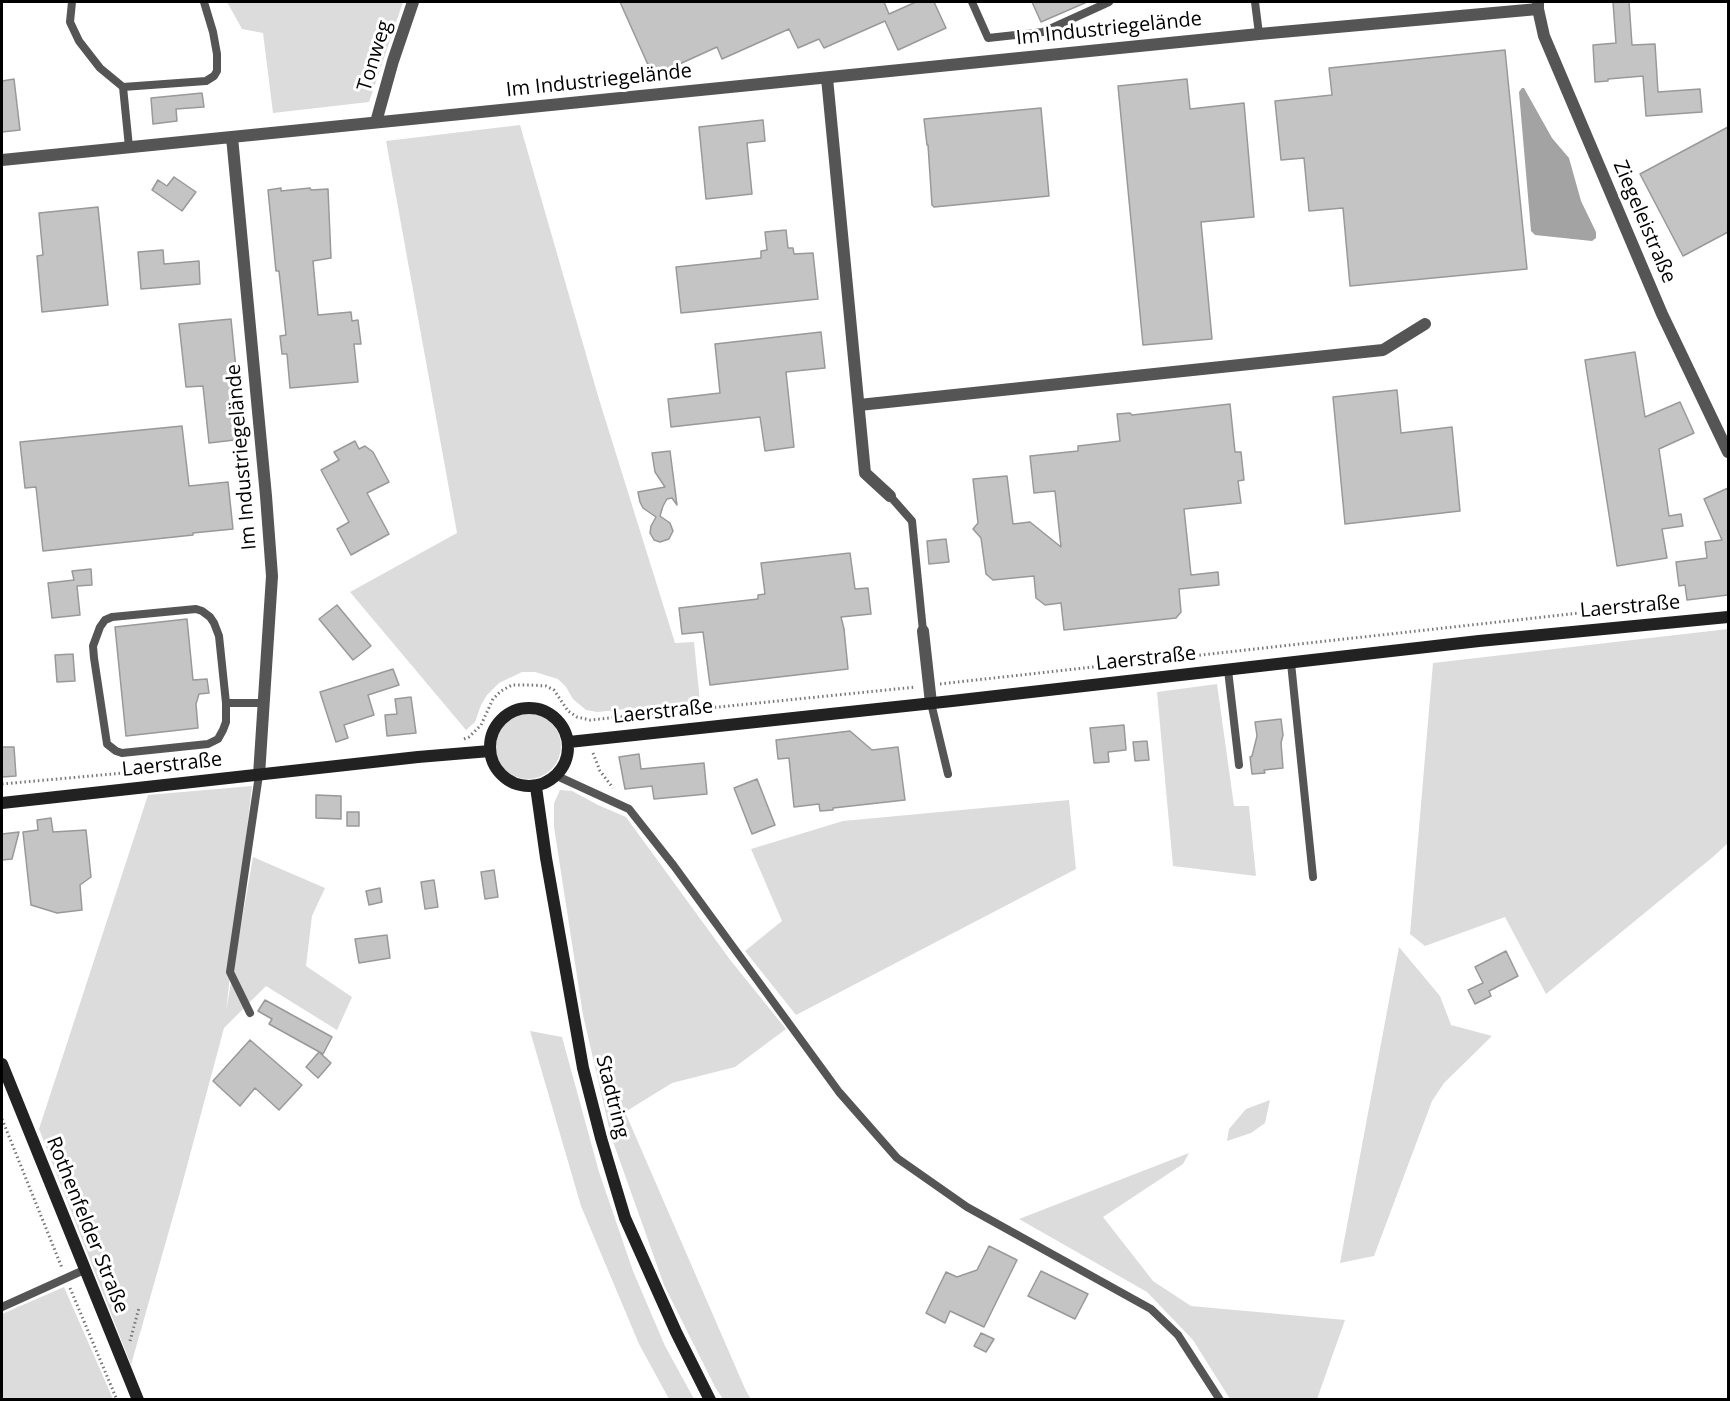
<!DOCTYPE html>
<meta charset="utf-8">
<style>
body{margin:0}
#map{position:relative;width:1730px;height:1401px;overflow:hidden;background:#fff;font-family:"Open Sans",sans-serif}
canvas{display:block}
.frame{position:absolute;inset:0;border:3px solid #000;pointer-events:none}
</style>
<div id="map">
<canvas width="1730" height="1401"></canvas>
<div class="frame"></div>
</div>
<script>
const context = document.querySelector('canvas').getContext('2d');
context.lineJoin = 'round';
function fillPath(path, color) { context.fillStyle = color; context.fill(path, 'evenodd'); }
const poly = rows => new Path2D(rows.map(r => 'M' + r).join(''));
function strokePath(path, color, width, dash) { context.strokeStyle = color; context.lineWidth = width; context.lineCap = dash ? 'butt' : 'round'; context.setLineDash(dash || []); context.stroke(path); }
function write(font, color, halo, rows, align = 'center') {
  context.font = font + ' "Open Sans",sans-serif'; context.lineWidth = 6; context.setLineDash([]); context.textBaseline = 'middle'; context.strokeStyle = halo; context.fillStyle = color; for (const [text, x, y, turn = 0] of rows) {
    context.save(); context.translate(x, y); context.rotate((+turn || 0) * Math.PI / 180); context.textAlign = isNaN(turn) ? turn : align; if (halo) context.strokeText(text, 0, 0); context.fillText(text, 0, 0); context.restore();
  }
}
fillPath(poly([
 [227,2,403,2,369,102,273,113,263,33,242,29],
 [520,125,598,396,675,643,694,642,700,702,597,712,586,710,573,699,566,687,558,679,535,672,522,672,499,683,487,695,481,705,475,722,466,730,350,592,457,533,386,141],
 [1728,629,1728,843,1714,856,1546,994,1505,917,1425,946,1410,934,1433,663],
 [1217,684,1234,806,1249,806,1256,876,1173,866,1157,692],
 '495 746a33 33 0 1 1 66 0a33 33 0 1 1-66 0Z',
 [252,786,226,1011,253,857,325,888,312,916,306,966,352,997,337,1030,266,986,224,1028,180,1192,131,1365,39,1129,148,795],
 [560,790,572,791,598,805,626,817,731,961,786,1029,735,1067,672,1083,625,1112,746,1391,751,1399,723,1399,715,1387,664,1285,611,1136,583,1015,554,827,554,803],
 [1069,800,1076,869,796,1015,745,951,782,921,751,849,843,821],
 [1399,947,1440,996,1451,1025,1492,1036,1444,1083,1432,1101,1374,1256,1340,1263],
 [530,1031,562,1037,599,1172,633,1271,665,1346,694,1399,669,1399,639,1344,581,1206],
 [1270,1100,1265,1123,1251,1133,1227,1141,1229,1129,1246,1109],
 [1189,1153,1183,1164,1103,1217,1153,1281,1191,1306,1345,1320,1317,1399,1230,1399,1193,1340,1147,1292,1019,1219],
 [64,1287,113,1399,2,1399,2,1314]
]), '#dcdcdc');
fillPath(poly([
 [1522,88,1524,88,1552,138,1569,158,1581,201,1596,232,1596,238,1592,241,1535,235,1531,231,1519,92]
]), '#a3a3a3');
const building = poly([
 [620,2,884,2,889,14,916,2,934,2,946,28,898,50,885,21,824,48,819,39,798,48,789,29,722,59,717,47,653,76,620,2],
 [1032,2,1087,2,1041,22,1032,2],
 [1613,2,1629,2,1632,45,1655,44,1658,92,1700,89,1702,112,1646,116,1643,76,1608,79,1608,81,1595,82,1593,45,1616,43,1613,2],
 [1505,50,1527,269,1350,286,1343,208,1309,211,1304,158,1281,160,1275,101,1332,95,1329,68,1505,50],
 [14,79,20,130,2,132,2,81,14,79],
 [1187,79,1190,109,1244,103,1254,217,1201,222,1212,339,1143,345,1118,86,1187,79],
 [202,93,204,107,176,109,177,121,153,124,151,98,202,93],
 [1041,108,1049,196,934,207,932,205,928,145,927,145,924,119,1041,108],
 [763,120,765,141,747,143,752,194,706,199,699,127,763,120],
 [1728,127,1728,232,1683,256,1640,174,1728,127],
 [174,177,196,192,182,211,152,190,158,180,167,186,174,177],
 [281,188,281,191,310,188,311,190,328,189,331,258,313,261,318,315,351,312,352,321,358,320,361,344,354,344,358,382,290,388,287,354,282,354,280,336,286,335,279,271,276,271,268,190,281,188],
 [98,207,108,305,42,312,37,256,43,255,39,213,98,207],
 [786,230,788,248,793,248,794,254,813,253,818,299,681,313,676,267,761,258,761,251,767,250,765,232,786,230],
 [163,250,164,264,199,261,200,284,141,289,138,252,163,250],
 [231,319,243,439,209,443,203,386,186,387,179,324,231,319],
 [821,332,825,368,786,372,794,447,765,451,760,417,671,427,668,399,720,393,715,344,821,332],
 [1635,352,1645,417,1680,402,1694,433,1659,449,1669,516,1681,514,1683,526,1662,529,1667,558,1617,566,1585,360,1635,352],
 [1397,390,1401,433,1452,427,1460,511,1345,524,1333,397,1397,390],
 [1230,404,1235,452,1241,452,1244,480,1238,481,1241,503,1184,509,1191,575,1218,572,1219,585,1179,589,1181,612,1176,618,1064,630,1061,603,1045,605,1036,598,1034,576,993,580,986,574,981,538,973,529,978,523,973,479,1007,476,1013,524,1030,522,1061,547,1055,491,1034,493,1030,456,1078,451,1078,446,1120,441,1117,414,1130,413,1132,415,1230,404],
 [182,426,189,486,228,482,233,529,193,533,193,535,43,551,36,487,25,488,20,442,182,426],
 [355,441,359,449,365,446,373,452,389,482,367,493,389,534,351,555,337,529,349,522,321,470,339,460,334,452,355,441],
 [670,451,677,505,672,498,667,499,663,506,660,516,670,523,673,531,669,539,660,542,654,540,650,533,651,526,656,517,643,508,640,502,638,492,665,487,655,472,652,453,670,451],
 [1728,488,1728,595,1687,600,1685,585,1679,586,1676,562,1707,558,1705,542,1722,540,1704,499,1728,488],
 [946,539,949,562,929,564,927,541,946,539],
 [850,553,855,589,868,588,871,614,841,617,844,629,848,669,710,685,703,632,682,634,679,608,758,599,758,595,765,594,761,563,850,553],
 [91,569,92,585,77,586,80,615,52,618,48,583,74,580,72,571,91,569],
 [337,605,371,646,353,660,319,619,337,605],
 [187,619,193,680,207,679,209,693,199,694,196,704,198,728,126,736,115,627,187,619],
 [73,654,75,681,57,682,55,655,73,654],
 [393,669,399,685,368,695,374,715,344,725,348,738,336,742,320,692,393,669],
 [411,697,416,733,387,736,385,715,397,714,395,699,411,697],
 [1281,719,1283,735,1281,743,1283,768,1264,770,1265,773,1252,774,1250,757,1252,756,1257,736,1255,722,1281,719],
 [1124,725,1126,750,1108,752,1109,762,1094,763,1090,728,1124,725],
 [850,731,872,750,898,747,905,800,833,808,833,810,820,811,819,804,794,807,789,758,778,759,776,740,850,731],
 [1147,741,1149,760,1135,761,1133,742,1147,741],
 [2,747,14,747,16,776,2,777,2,747],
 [639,754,641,769,704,763,707,794,654,799,652,786,625,789,619,757,639,754],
 [757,779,775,825,752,834,734,788,757,779],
 [316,795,341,796,341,819,316,818,316,795],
 [347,812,359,812,359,826,347,826,347,812],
 [51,818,53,832,86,830,91,877,80,885,82,910,57,913,31,905,23,832,38,830,37,820,51,818],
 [19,832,12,859,2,860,2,834,19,832],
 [494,870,498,897,485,899,481,872,494,870],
 [434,880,438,907,425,909,421,882,434,880],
 [380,888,382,902,369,905,366,891,380,888],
 [387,935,390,958,359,963,355,939,387,935],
 [1506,951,1518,976,1489,991,1491,996,1475,1004,1468,990,1483,983,1475,967,1506,951],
 [265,1000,332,1037,323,1054,269,1024,272,1019,258,1011,265,1000],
 [250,1040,302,1085,279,1110,255,1088,240,1106,213,1081,250,1040],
 [319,1052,331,1063,318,1078,306,1067,319,1052],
 [989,1246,1017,1260,984,1327,950,1311,945,1323,926,1313,946,1272,957,1277,977,1270,989,1246],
 [1041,1271,1088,1294,1075,1319,1028,1296,1041,1271],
 [981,1333,994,1339,986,1352,974,1346,981,1333]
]);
fillPath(building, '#c4c4c4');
strokePath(building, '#999', 1.5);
strokePath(poly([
 [940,684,1588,612,1604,614],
 [464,739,469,737,481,725,493,699,501,691,512,685,531,685,546,686,554,690,568,711,577,717,590,720,916,687],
 [593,753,600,771,613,788],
 [2,784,201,766],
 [2,1119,62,1268],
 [70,1288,117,1400],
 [130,1341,139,1308]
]), '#777', 3, [1.5, 3]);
strokePath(poly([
 [72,2,70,22,79,41,100,68,123,87,206,81,214,76,217,71,217,54,213,32,204,2],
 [972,2,988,38,1043,32,1109,2],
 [1255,2,1259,34],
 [123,87,129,147],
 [890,496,912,521,923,631],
 [1291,663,1313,877],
 [1228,670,1239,765],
 [226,703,219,636,214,623,210,617,202,611,196,609,112,617,105,620,100,627,93,646,94,658,107,744,116,751,122,753,208,744,218,739,223,730,226,722,226,703,263,703],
 [931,703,948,774],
 [557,776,629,809,674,866,839,1092,897,1158,967,1207,1151,1309,1178,1335,1220,1400],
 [250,1013,230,972,259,775],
 [2,1307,84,1270]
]), '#555', 8);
strokePath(poly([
 [1538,2,1538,9,1544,36,1662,314,1728,452],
 [827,78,865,473,890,496],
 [376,122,393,61,413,2],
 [232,137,266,496,272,576,259,775],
 [2,160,1259,34,1538,9],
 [859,405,1383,350,1425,324],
 [923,631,931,703]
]), '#555', 12);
strokePath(poly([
 '490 747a39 39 0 1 1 78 0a39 39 0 1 1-78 0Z',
 [569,742,952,701,1479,641,1728,617],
 [536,787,546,858,583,1068,601,1138,625,1218,676,1332,710,1400],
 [2,803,418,757,490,751],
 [2,1064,138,1400]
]), '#222', 12);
write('20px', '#000', '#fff', [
 ["Im Industriegelände",1109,29,-6],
 ["Tonweg",375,56,-73],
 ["Im Industriegelände",599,81,-6],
 ["Ziegeleistraße",1644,222,67],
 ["Im Industriegelände",242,457,-95],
 ["Laerstraße",1630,607,-5],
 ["Laerstraße",1146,659,-6],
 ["Laerstraße",663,712,-6],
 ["Laerstraße",172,765,-6],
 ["Stadtring",612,1097,76],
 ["Rothenfelder Straße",87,1225,68]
]);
</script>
